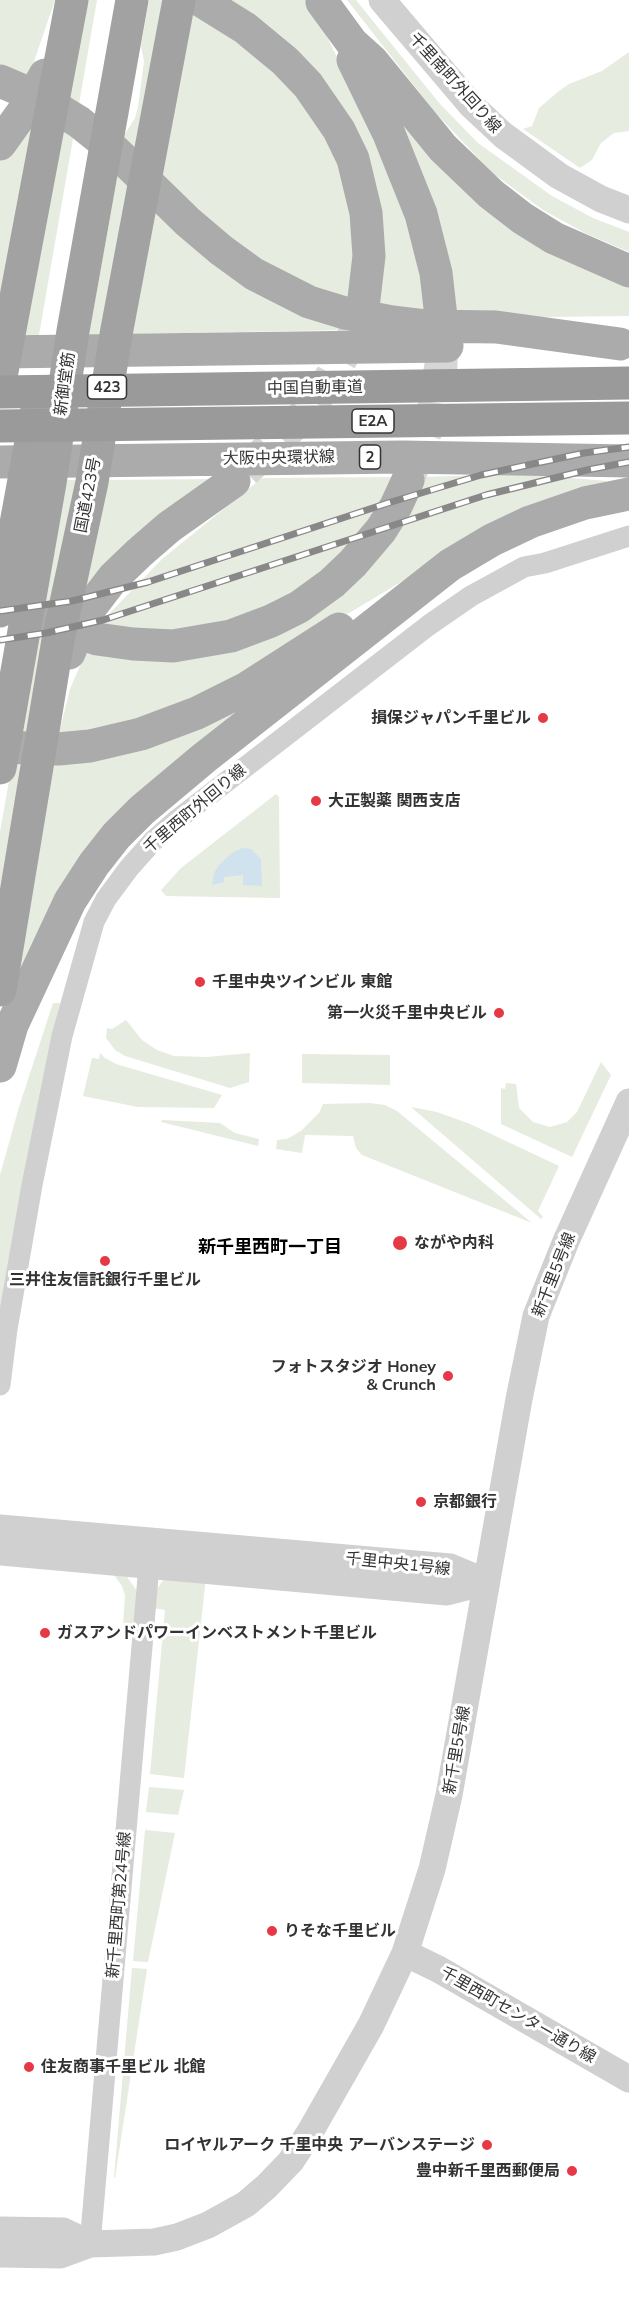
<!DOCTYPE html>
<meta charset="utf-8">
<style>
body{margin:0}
canvas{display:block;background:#fff}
</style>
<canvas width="629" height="2298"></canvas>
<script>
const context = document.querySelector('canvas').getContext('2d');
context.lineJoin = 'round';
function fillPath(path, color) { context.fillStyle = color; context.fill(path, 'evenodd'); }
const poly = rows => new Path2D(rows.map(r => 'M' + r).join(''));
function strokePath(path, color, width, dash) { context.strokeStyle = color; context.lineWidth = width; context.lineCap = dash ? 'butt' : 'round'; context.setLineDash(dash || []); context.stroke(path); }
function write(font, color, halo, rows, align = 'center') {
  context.font = font + ' Mulish,"Noto Sans JP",sans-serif'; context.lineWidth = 6; context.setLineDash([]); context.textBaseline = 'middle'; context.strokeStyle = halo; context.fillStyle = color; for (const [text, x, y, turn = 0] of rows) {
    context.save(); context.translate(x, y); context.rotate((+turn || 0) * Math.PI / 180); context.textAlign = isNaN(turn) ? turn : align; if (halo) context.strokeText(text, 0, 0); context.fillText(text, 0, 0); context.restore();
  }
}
fillPath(poly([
 [0,0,55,0,28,79,0,70],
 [80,0,97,0,39,335,19,336],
 [149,0,168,0,109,334,89,334,125,134,135,118,138,107,144,61,141,46],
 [226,0,309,0,379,143,418,251,427,317,374,311,375,196],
 [347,0,356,0,440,104,478,143,552,196,593,218,629,232,629,252,585,233,543,210,490,171,434,111],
 [187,9,206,18,285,81,319,126,339,166,350,203,354,252,349,305,259,265,158,176],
 [629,52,629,131,614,133,601,143,592,160,580,168,523,129,532,126,539,108,559,91,569,84,602,71],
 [387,95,407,113,629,278,629,316,454,318],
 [35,120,0,327,0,161],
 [153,206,345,330,130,334],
 [520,474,608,481,509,517,266,663,167,712,58,737,70,689,88,647,262,640,423,477],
 [394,477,374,517,327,569,274,606,191,632,101,627,110,613,162,559,262,478],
 [219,479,85,595,104,480],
 [62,480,82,480,0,935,0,832],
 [254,699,164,774,16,991,53,760],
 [276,794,279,797,280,898,166,896,161,890,181,868],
 [53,1003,60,1003,12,1242,0,1321,0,1175,19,1107],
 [126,1020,142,1040,157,1050,174,1056,207,1057,250,1053,249,1082,230,1088,125,1056,115,1050,106,1038,107,1028,112,1029],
 [100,1053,105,1058,116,1064,222,1095,214,1108,138,1107,83,1096,92,1058,99,1059],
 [302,1054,390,1055,390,1085,302,1083],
 [601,1062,611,1075,572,1157,501,1124,501,1088,505,1089,506,1083,516,1084,519,1108,533,1122,550,1127,567,1122,577,1112],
 [370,1103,385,1105,397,1111,532,1223,362,1155,356,1148,353,1136,305,1135,302,1153,276,1149,277,1140,287,1139,301,1131,319,1113,323,1104],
 [411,1107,437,1112,470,1124,559,1166,538,1211,543,1217,541,1219],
 [162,1120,220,1123,235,1133,259,1139,258,1146,161,1122],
 [114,1575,127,1577,137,1591,136,1627,123,1626,125,1595,122,1586],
 [206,1577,184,1778,150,1774,165,1610,155,1608,157,1589,164,1579],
 [149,1787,184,1790,178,1815,146,1812],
 [145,1830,175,1833,148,1962,133,1961],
 [132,1968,147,1969,115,2178,114,2177]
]), '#e6ecdf');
fillPath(poly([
 [242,848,251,849,261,859,262,886,243,885,243,875,224,877,224,882,212,885,214,873,219,865,232,853]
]), '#cfe2ee');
strokePath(poly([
 [245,471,305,414,331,377,354,335,358,323],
 [408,480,434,408,441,365,441,318]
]), '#d6d6d6', 33, [33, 16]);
strokePath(poly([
 [0,1385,7,1329,32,1185,62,1036,94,922,106,899,129,868,153,841,178,819,429,625,471,596,524,567,545,563,629,536],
 [90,2244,149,1566,158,1555]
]), '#d0d0d0', 21);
strokePath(poly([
 [382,0,472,106,503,135,559,176,601,199,629,210],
 [0,1528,450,1567,486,1582],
 [0,1552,447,1592,486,1582],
 [405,1953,438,1969,629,2079],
 [0,2230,63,2231,90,2244],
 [0,2254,60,2255,90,2244,154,2242,177,2237,208,2225,246,2204,267,2186,291,2161,310,2132,371,2025,405,1953,432,1869,449,1795,519,1399,536,1316,566,1241,629,1102]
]), '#d0d0d0', 27);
strokePath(poly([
 [200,0,245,28,285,61,308,85,339,130,353,159,366,213,369,256,363,307],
 [322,2,352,43,372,61,443,148,491,194,522,218,554,238,629,271],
 [353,60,389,134,421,214,436,273,441,317],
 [0,81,40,98,79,122,115,151,188,222,221,250,254,274,309,302,345,313,392,322,425,326,496,327,620,344],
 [0,144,30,102,45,75],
 [0,352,447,346],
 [0,462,403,457,629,461],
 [5,597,48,621,97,639,133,644,173,646,231,636,271,621,299,607,332,583,353,563,381,530,396,506,408,480],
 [69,653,84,616,113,578,139,553,169,527,234,481],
 [0,747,58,749,90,746,141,734,197,713,247,688,339,629],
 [0,1066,12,1025,70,901,94,864,116,836,142,810,204,758,450,565,492,540,530,522,585,503,629,494]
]), '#ababab', 33);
strokePath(poly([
 [0,382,72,0],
 [0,611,39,398],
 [0,768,50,483,73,331,132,0],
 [0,990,58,640,92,482,117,329,179,0]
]), '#a2a2a2', 33);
strokePath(poly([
 [0,392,629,383],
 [0,426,629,418]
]), '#9a9a9a', 33);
const rail = poly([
 [0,611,72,601,148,582,388,503,481,475,584,453,629,447],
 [0,640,46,633,103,620,486,495,587,470,629,462]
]);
strokePath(rail, '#888', 7);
strokePath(rail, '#fff', 4.5, [14]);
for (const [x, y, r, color] of [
 [543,718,6,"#e63946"],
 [316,801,6,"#e63946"],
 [200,982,6,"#e63946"],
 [499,1013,6,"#e63946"],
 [400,1243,8,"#e63946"],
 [105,1261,6,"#e63946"],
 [448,1376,6,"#e63946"],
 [421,1502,6,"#e63946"],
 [45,1633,6,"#e63946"],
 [272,1931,6,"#e63946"],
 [29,2067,6,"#e63946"],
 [487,2145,6,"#e63946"],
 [572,2171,6,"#e63946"]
]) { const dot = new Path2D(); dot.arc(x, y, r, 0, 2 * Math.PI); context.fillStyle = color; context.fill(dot); strokePath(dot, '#fff', 2); }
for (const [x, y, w] of [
 [107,387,39],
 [373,421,42],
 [370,457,21]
]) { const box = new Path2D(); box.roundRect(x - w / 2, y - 12, w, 24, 4.5); context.fillStyle = '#fff'; context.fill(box); strokePath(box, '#333', 1.5); }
write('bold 15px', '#333', null, [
 ["423",107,387],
 ["E2A",373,421],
 ["2",370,457]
]);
write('16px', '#333', '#fff', [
 ["千里南町外回り線",455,83,48],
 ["新御堂筋",65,384,-82],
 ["中国自動車道",315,388,-1],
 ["大阪中央環状線",279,458,-1],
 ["国道423号",88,495,-79],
 ["千里西町外回り線",195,809,-40],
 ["新千里5号線",554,1275,-68],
 ["千里中央1号線",398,1564,6],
 ["新千里5号線",457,1750,-80],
 ["新千里西町第24号線",119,1905,-85],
 ["千里西町センター通り線",518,2015,30]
]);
write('bold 16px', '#333', '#fff', [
 ["損保ジャパン千里ビル",531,718,"right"],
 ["大正製薬 関西支店",328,801],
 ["千里中央ツインビル 東館",212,982],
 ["第一火災千里中央ビル",487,1013,"right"],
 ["ながや内科",414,1243],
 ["三井住友信託銀行千里ビル",105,1280,"center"],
 ["フォトスタジオ Honey",436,1367,"right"],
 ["& Crunch",436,1385,"right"],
 ["京都銀行",433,1502],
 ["ガスアンドパワーインベストメント千里ビル",57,1633],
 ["りそな千里ビル",284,1931],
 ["住友商事千里ビル 北館",41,2067],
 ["ロイヤルアーク 千里中央 アーバンステージ",475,2145,"right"],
 ["豊中新千里西郵便局",560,2171,"right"]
], 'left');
write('bold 18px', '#000', '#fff', [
 ["新千里西町一丁目",270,1248]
]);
</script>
